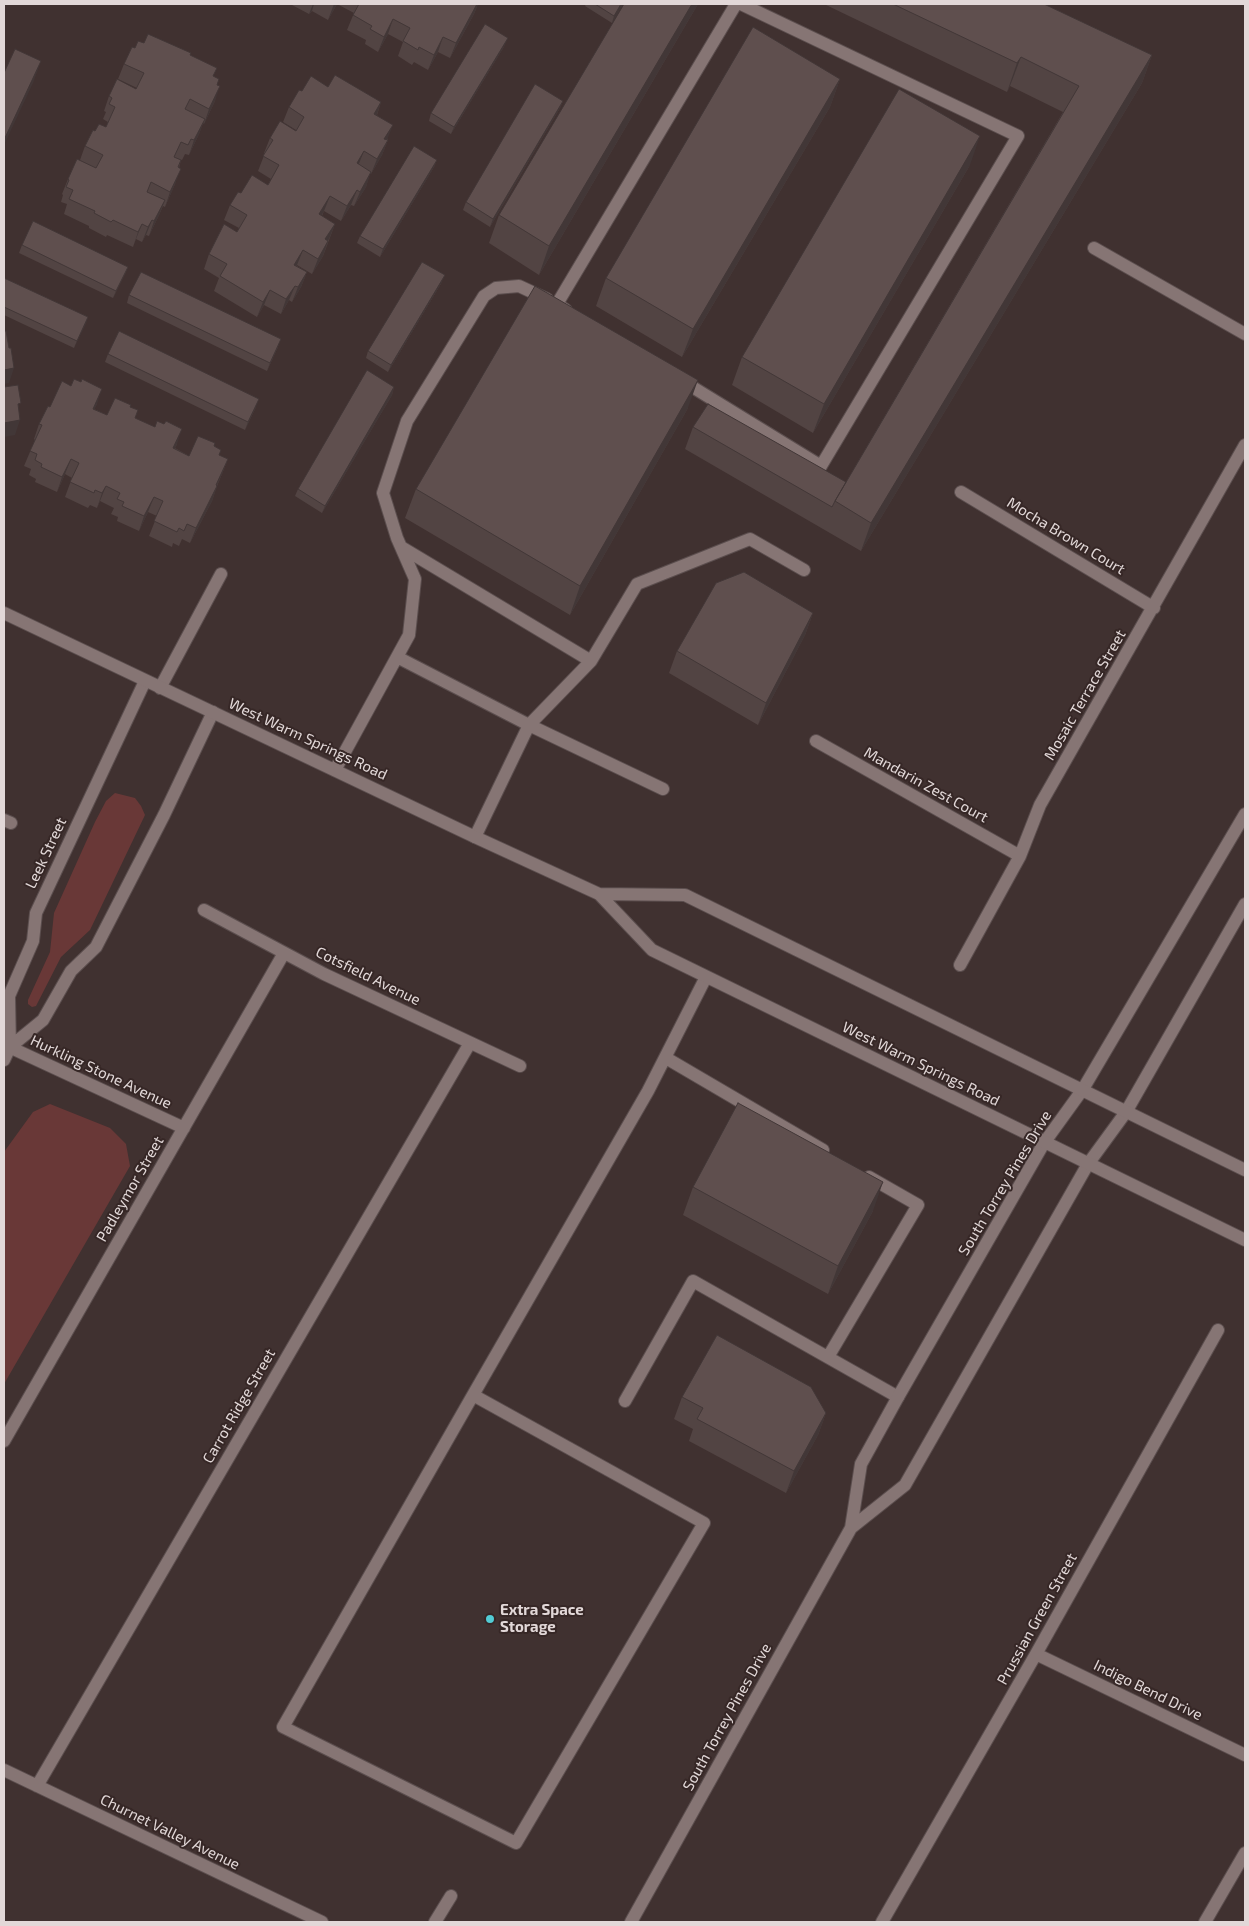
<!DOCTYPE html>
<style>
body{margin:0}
#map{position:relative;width:1249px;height:1926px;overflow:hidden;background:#403130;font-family:"Exo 2",sans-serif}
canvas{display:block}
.frame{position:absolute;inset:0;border:5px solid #e2d8d8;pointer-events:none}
</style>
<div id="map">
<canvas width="1249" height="1926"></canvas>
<div class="frame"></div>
</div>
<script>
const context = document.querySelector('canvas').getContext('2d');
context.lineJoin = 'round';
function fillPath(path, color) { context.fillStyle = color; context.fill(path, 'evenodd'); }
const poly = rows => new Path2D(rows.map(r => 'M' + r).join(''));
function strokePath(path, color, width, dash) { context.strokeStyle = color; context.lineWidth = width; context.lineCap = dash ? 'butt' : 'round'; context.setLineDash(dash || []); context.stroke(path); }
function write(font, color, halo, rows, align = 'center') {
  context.font = font + ' "Exo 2",sans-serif'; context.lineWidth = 4; context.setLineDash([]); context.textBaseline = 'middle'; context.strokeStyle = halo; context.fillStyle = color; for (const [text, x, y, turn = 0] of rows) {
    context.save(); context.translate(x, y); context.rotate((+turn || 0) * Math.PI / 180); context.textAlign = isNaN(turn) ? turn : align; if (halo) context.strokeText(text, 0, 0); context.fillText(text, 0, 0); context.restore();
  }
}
fillPath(poly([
 [115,793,135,798,141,806,145,815,90,930,61,957,36,1006,32,1007,28,1004,28,1000,50,952,54,913,95,822,106,801],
 [50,1104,110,1128,126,1144,130,1166,4,1384,4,1152,33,1112]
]), '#693837');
const service = poly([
 [566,310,557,304,736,4],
 [681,380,821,466,1018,136,741,4],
 [401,547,591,661],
 [397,657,529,725,663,789],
 [160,688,221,574],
 [335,770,409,635,415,579,397,538,383,493,407,421,484,296,496,288,519,286,547,299],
 [475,837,529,725,591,661,637,584,750,539,804,570],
 [666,1058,823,1150],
 [828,1357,918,1205,869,1177],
 [473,1395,704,1523,516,1843,283,1727,473,1395,648,1091,706,977],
 [625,1401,693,1281,898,1397]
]);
const minor = poly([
 [1094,248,1245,334],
 [961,492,1154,608],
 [816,741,1020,856],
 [4,820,11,823],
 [204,910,324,974,520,1066],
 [960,965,1020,856,1040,805,1245,445],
 [5,1045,184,1128],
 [10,1047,9,996,33,941,36,913,145,681],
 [4,1060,10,1047,43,1020,71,971,96,947,164,815,213,712],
 [4,1441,284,953],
 [1036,1654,1245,1755],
 [4,1770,322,1922],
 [37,1786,470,1043],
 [435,1922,451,1896],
 [882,1922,1036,1654,1218,1330],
 [1205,1922,1245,1853]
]);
const tertiary = poly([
 [851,1528,905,1485,1088,1164,1126,1112,1245,904],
 [631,1922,851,1528,861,1464,898,1397,1044,1143,1083,1089,1245,814]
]);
const secondary = poly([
 [4,613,475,837,599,894,652,950,1245,1240],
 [599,894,685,895,1245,1170]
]);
strokePath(service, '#5b4e4e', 14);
strokePath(minor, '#5b4e4e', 14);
strokePath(tertiary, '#5b4e4e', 14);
strokePath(secondary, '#5b4e4e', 14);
strokePath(service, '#867574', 12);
strokePath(minor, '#867574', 12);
strokePath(tertiary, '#867574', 12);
strokePath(secondary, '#867574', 12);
fillPath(poly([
 [293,4,478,4,474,14,450,58,438,52,428,70,414,62,412,65,398,56,403,42,388,34,378,52,365,44,366,40,347,30,354,13,337,4,328,20,312,11,309,14,292,5],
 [586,4,623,4,612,23,585,6],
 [698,4,539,275,489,243,499,215],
 [824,4,1044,4,1152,55,1142,83,861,551,685,449,693,427,846,482,1063,112,1010,86,1007,92],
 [144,43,190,55,214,76,217,85,215,101,204,124,203,123,199,134,189,155,185,154,182,160,176,158,181,160,175,184,165,207,163,206,159,215,149,236,146,235,142,242,136,239,133,247,107,235,106,237,89,228,89,226,64,214,67,204,61,202,63,195,62,194,68,179,80,160,85,146,95,131,106,127,108,122,103,119,106,112,104,111,109,96,136,89,137,88,118,79,124,64,135,48],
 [505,45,451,134,429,121,431,113],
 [840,79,830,107,682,357,596,306,606,278],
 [328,87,381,102,377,115,388,140,382,155,371,174,370,173,366,187,354,206,351,205,341,221,324,211,322,216,335,224,323,256,312,274,297,265,297,266,307,272,301,287,292,302,289,300,281,314,264,305,257,317,214,291,219,278,204,269,209,254,237,232,239,228,224,220,230,205,241,193,268,185,271,179,258,171,265,153,264,153,270,138,296,130,283,122,289,107,302,91],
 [563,101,560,108,490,227,463,210,466,202],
 [437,160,434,167,380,257,357,243,360,236],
 [970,165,813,433,732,385,742,357],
 [22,245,128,267,125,274,113,298,19,253],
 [4,278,88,317,74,348,4,315],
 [442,282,388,372,366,358,368,351],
 [129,295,278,347,267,371,127,303],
 [108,354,256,407,245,430,105,362],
 [394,387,392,395,322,513,295,496,298,489],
 [97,404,94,409,107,415,130,407,135,418,177,444,175,448,189,456,214,446,221,450,219,455,228,459,222,474,217,486,212,501,190,543,182,539,179,546,173,543,172,547,149,536,157,516,148,512,139,531,117,521,118,517,111,514,114,508,100,501,97,508,90,505,88,508,65,497,72,478,65,474,57,492,35,482,36,479,29,475,31,469,24,466,35,440,34,439,39,424,50,407],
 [688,408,570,615,405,518,416,489],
 [813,613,805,635,758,725,669,673,677,651],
 [693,1187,873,1211,828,1294,683,1215],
 [682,1397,826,1413,818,1435,786,1493,689,1441,693,1429,674,1419]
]), '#524443');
fillPath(poly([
 [313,4,314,4,312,11,309,14],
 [334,4,337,4,328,20],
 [477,4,478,4,474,14,450,58,456,43],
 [621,4,623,4,612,23,614,16],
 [692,4,698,4,539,275,549,246],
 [393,19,388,34,378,52,384,37],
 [443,37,438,52,428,70,434,55],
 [508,38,505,45,451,134,454,127],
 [1152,55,1142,83,861,551,871,523],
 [1021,57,1010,86,1007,92,1017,63],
 [41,61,33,83,4,145,4,140],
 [840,79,830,107,682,357,693,329],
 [220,86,215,101,204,124,209,109],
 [563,101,560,108,490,227,493,219],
 [381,102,376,117,374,114],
 [205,119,199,134,189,155,194,140],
 [393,125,387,140,379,154,384,139],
 [980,136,970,165,813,433,824,404],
 [388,140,382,155,371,174,377,159],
 [364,151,358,166,357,163],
 [437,160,434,167,380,257,383,249],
 [181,169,175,184,165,207,170,192],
 [371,172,366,187,354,206,360,192],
 [357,190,351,205,341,221,347,206],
 [330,196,324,211,314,229,319,214],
 [165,200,159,215,149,236,154,221],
 [152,220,146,235,142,242,148,227],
 [142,224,136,239,133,247,138,232],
 [335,224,329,239,320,254,325,239],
 [328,241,323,256,312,274,318,259],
 [303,250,297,265,289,280,294,265],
 [128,267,125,274,113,298,116,291],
 [307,272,301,287,292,302,298,287],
 [445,275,442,282,388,372,391,365],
 [295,286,289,300,281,314,286,299],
 [270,290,264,305,257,317,263,302],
 [88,317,86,324,74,348,77,341],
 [281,339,278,347,267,371,270,363],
 [14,368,9,383,4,384,4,370],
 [698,380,688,408,570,615,580,586],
 [394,387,392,395,322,513,325,506],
 [102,389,97,404,88,424,93,409],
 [259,399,256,407,245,430,248,422],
 [20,420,15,435,4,437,4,423],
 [182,429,177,444,168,463,173,448],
 [71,459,65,474,57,492,62,477],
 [228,459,222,474,210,500,216,485],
 [106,486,100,501,97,508,102,493],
 [217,486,212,501,190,543,196,528],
 [154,497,148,512,139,531,144,516],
 [813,613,805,635,758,725,766,703],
 [883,1182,873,1211,828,1294,838,1266],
 [826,1413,818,1435,786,1493,794,1471]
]), '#423737');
const building = poly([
 [359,4,477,4,456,43,443,37,434,55,419,47,418,50,403,41,410,28,393,19,384,37,370,29,372,26,353,15,359,4],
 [595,4,621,4,614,16,595,4],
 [624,4,692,4,549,246,499,215,624,4],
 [893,4,1044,4,1152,55,871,523,835,501,1079,86,1021,57,1017,63,893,4],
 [485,24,508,38,454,127,431,113,485,24],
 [753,27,840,79,693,329,606,278,753,27],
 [148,34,191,53,190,55,217,68,213,76,219,79,217,85,220,86,209,109,190,99,185,109,205,119,194,140,191,139,188,145,181,142,174,157,181,160,178,167,181,169,170,192,151,182,147,192,165,200,154,221,152,220,148,227,142,224,138,232,113,220,111,222,94,213,95,211,69,199,73,190,66,187,69,180,68,179,77,159,96,168,103,155,85,146,93,130,95,131,99,124,106,127,115,107,109,104,112,98,109,96,117,79,136,89,144,73,124,64,132,47,135,48,138,41,144,43,148,34],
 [15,49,41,61,4,140,4,73,15,49],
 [335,75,381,102,374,114,393,125,384,139,388,140,377,159,364,151,357,163,371,172,360,192,357,190,347,206,330,196,319,214,335,224,325,239,328,241,318,259,303,250,294,265,307,272,298,287,295,286,286,299,270,290,263,302,220,276,227,264,209,254,224,224,237,232,247,215,230,205,238,192,241,193,252,175,268,185,279,165,263,156,273,140,270,138,280,121,296,131,304,117,289,107,299,90,302,91,311,76,328,87,335,75],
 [535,84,563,101,493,219,466,202,535,84],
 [899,89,980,136,824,404,742,357,899,89],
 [414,146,437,160,383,249,360,236,414,146],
 [33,221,128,267,116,291,22,245,33,221],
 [422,262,445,275,391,365,368,351,422,262],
 [141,272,281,339,270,363,129,295,141,272],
 [4,278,88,317,77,341,4,307,4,278],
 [535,286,698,380,580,586,416,489,535,286],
 [4,331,6,331,9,348,11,348,14,368,4,370,4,331],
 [119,331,259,399,248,422,108,354,119,331],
 [367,370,394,387,325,506,298,489,367,370],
 [74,379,81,382,82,379,102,389,93,409,107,415,115,398,131,405,130,407,138,410,135,418,155,427,157,421,164,424,166,421,182,429,173,448,189,456,198,436,215,443,214,446,221,450,219,455,228,459,216,485,217,486,196,528,187,524,184,531,179,528,177,532,154,521,163,501,154,497,144,516,122,506,124,502,117,499,120,493,106,486,102,493,95,490,94,493,70,482,79,463,71,459,62,477,41,467,42,464,35,460,37,454,30,451,42,425,39,424,48,406,50,407,62,381,71,386,74,379],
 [18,385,21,403,18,404,20,420,4,423,4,387,18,385],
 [708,404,846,482,835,501,832,507,693,427,708,404],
 [744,572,813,613,766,703,677,651,716,583,744,572],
 [738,1103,883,1182,838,1266,693,1187,738,1103],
 [717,1335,811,1387,826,1413,794,1471,697,1419,703,1408,682,1397,717,1335]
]);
fillPath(building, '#5f4f4e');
strokePath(building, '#423737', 1);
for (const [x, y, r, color] of [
 [490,1619,5,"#52ccd5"]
]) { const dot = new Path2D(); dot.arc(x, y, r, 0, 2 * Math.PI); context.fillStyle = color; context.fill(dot); strokePath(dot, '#362726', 2); }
write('15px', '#e2d8d8', '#362726', [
 ["Mocha Brown Court",1066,536,31],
 ["Mosaic Terrace Street",1085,695,-60],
 ["West Warm Springs Road",308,739,25],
 ["Mandarin Zest Court",926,785,29],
 ["Leek Street",46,853,-65],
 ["Cotsfield Avenue",368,976,26],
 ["West Warm Springs Road",921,1064,26],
 ["Hurkling Stone Avenue",101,1072,25],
 ["South Torrey Pines Drive",1005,1183,-59],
 ["Padleymor Street",130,1189,-60],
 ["Carrot Ridge Street",239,1406,-60],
 ["Prussian Green Street",1037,1619,-61],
 ["Indigo Bend Drive",1148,1690,26],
 ["South Torrey Pines Drive",727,1717,-61],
 ["Churnet Valley Avenue",170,1832,26]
]);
write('bold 15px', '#e2d8d8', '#362726', [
 ["Extra Space",500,1610],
 ["Storage",500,1627]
], 'left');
</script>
